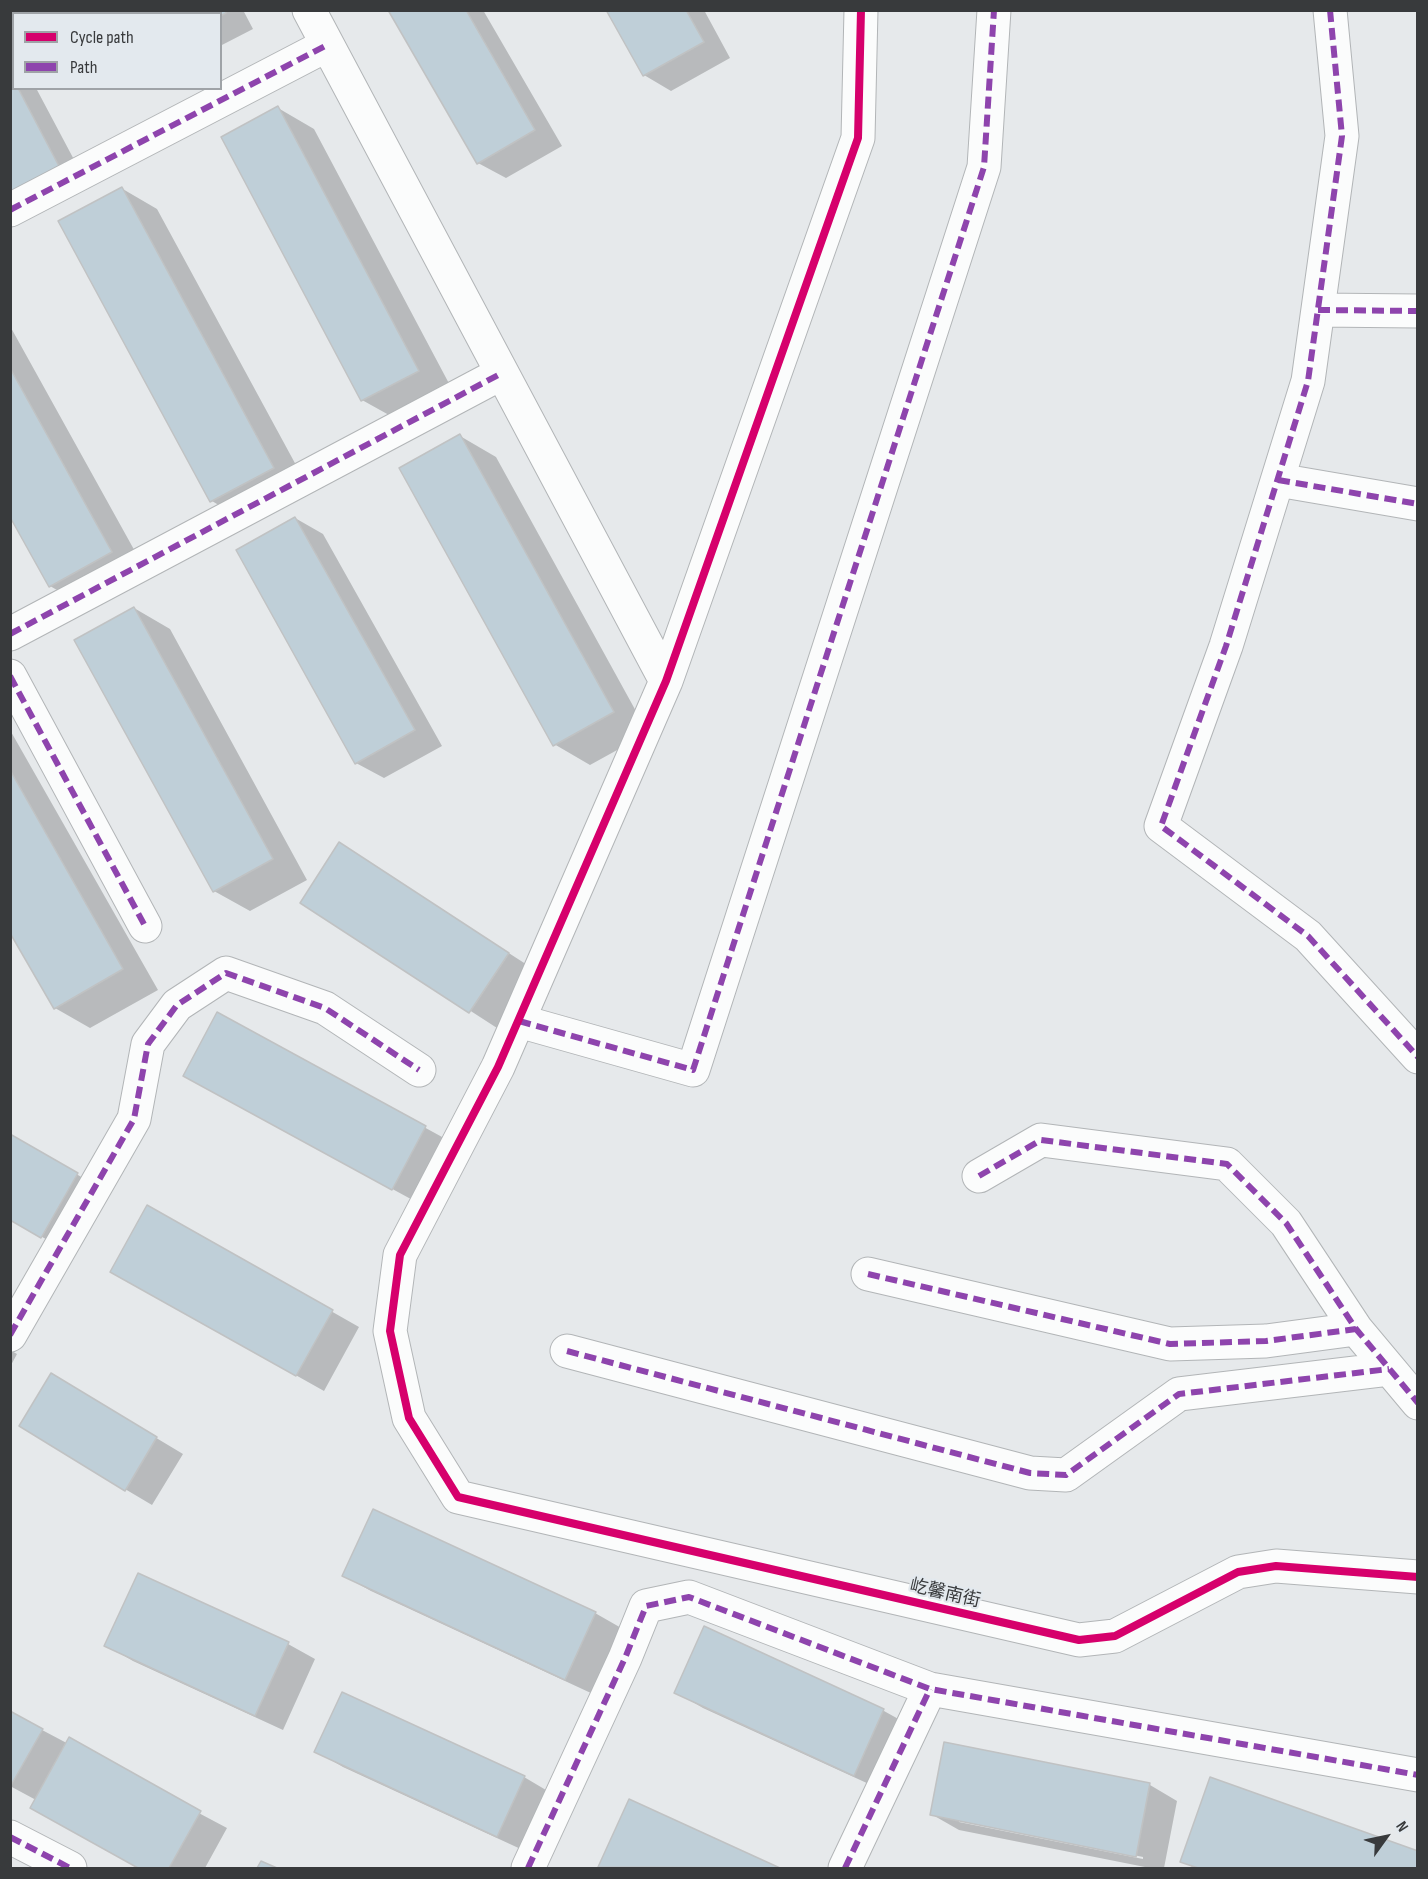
<!DOCTYPE html>
<meta charset="utf-8">
<style>
body{margin:0}
#map{position:relative;width:1428px;height:1879px;overflow:hidden;background:#e6e9eb;font-family:"Sofia Sans Condensed",sans-serif}
canvas{display:block}
.frame{position:absolute;inset:0;border:12px solid #383a3c;pointer-events:none}
.legend{position:absolute;left:12px;top:12px;width:210px;height:78px;box-sizing:border-box;background:#e3e9ee;border:2px solid #9fa3a7;margin:0;padding:8px 10px;list-style:none;font-size:18px;color:#383a3c}
.legend li{display:flex;align-items:center;gap:12px;height:30px}
.legend b{width:30px;border:2px solid #9fa3a7}
.north{position:absolute;left:1356px;top:1807px;width:60px;height:60px;-webkit-text-stroke:4px #e3e9ee;paint-order:stroke;rotate:57deg;font-size:16px;font-weight:700;line-height:24px;text-align:center;color:#383a3c}
.north::after{content:'';display:block;margin:auto;width:21px;height:27px;background:#383a3c;clip-path:polygon(50% 0,100% 100%,50% 72%,0 100%)}
</style>
<div id="map">
<canvas width="1428" height="1879"></canvas>
<div class="frame"></div>
<ul class="legend">
<li><b style="height:8px;background:#d6006c"></b>Cycle path</li>
<li><b style="height:8px;background:#8e44ad"></b>Path</li>
</ul>
<div class="north">N</div>
</div>
<script>
const context = document.querySelector('canvas').getContext('2d');
context.lineJoin = 'round';
function fillPath(path, color) { context.fillStyle = color; context.fill(path, 'evenodd'); }
const poly = rows => new Path2D(rows.map(r => 'M' + r).join(''));
function strokePath(path, color, width, dash) { context.strokeStyle = color; context.lineWidth = width; context.lineCap = dash ? 'butt' : 'round'; context.setLineDash(dash || []); context.stroke(path); }
function write(font, color, halo, rows, align = 'center') {
  context.font = font + ' "Sofia Sans Condensed","Noto Sans SC",sans-serif'; context.lineWidth = 4.5; context.setLineDash([]); context.textBaseline = 'middle'; context.strokeStyle = halo; context.fillStyle = color; for (const [text, x, y, turn = 0] of rows) {
    context.save(); context.translate(x, y); context.rotate((+turn || 0) * Math.PI / 180); context.textAlign = isNaN(turn) ? turn : align; if (halo) context.strokeText(text, 0, 0); context.fillText(text, 0, 0); context.restore();
  }
}
fillPath(poly([
 [150,10,243,10,253,29,220,46,220,14],
 [390,10,483,10,562,146,506,178,478,163],
 [608,10,704,10,730,58,671,91,644,75],
 [10,41,14,46,14,88,36,88,88,186,10,207],
 [278,108,314,129,453,391,398,420,362,400],
 [121,188,157,209,309,489,247,522,212,501],
 [10,326,147,573,85,606,50,586,10,514],
 [460,436,496,457,648,733,590,765,554,744],
 [295,518,323,534,442,746,384,778,356,763],
 [134,608,170,629,307,880,250,911,214,891],
 [10,730,158,990,90,1028,55,1008,10,930],
 [340,844,535,970,497,1028,302,902],
 [218,1014,453,1143,420,1204,212,1091],
 [10,1136,104,1190,69,1252,10,1219],
 [148,1207,359,1327,324,1391,139,1287],
 [10,1350,17,1354,10,1367],
 [78,1391,183,1454,152,1505,125,1489],
 [374,1511,595,1613,623,1629,593,1694,371,1591,344,1576],
 [705,1628,884,1711,911,1726,882,1790,703,1708,676,1692],
 [288,1644,315,1659,283,1730,133,1661,106,1645],
 [10,1713,227,1828,205,1868,140,1868,59,1823,36,1800,10,1786],
 [945,1744,1150,1785,1177,1801,1164,1868,1150,1868,959,1830,931,1814],
 [959,1819,1143,1857,1143,1859,959,1822],
 [316,1751,524,1777,551,1793,525,1851,343,1767],
 [630,1801,776,1868,604,1868,600,1866],
 [1418,1853,1418,1868,1194,1868,1182,1861]
]), '#0003');
const building = poly([
 [148,10,225,10,226,13,220,16,220,14,150,14,148,10],
 [388,10,466,10,535,130,477,164,388,10],
 [606,10,686,10,704,42,643,76,606,10],
 [10,75,14,88,18,88,61,170,10,197,10,75],
 [278,106,419,371,361,401,221,137,278,106],
 [122,187,274,468,210,502,58,221,122,187],
 [10,368,112,552,49,587,10,517,10,368],
 [460,434,614,712,553,746,399,468,460,434],
 [295,517,415,730,355,764,236,550,295,517],
 [134,607,273,859,213,892,74,640,134,607],
 [10,770,123,969,54,1009,10,933,10,770],
 [339,842,509,953,469,1013,300,903,339,842],
 [217,1012,426,1126,392,1190,183,1076,217,1012],
 [10,1134,78,1173,41,1238,10,1220,10,1134],
 [147,1205,333,1310,296,1376,110,1272,147,1205],
 [51,1373,157,1437,125,1491,19,1426,51,1373],
 [373,1509,596,1612,565,1680,342,1576,373,1509],
 [138,1573,289,1642,255,1716,104,1646,138,1573],
 [704,1626,884,1709,854,1776,674,1693,704,1626],
 [342,1692,525,1776,497,1837,314,1752,342,1692],
 [10,1711,43,1729,10,1787,10,1711],
 [69,1737,201,1811,169,1868,138,1868,30,1808,69,1737],
 [944,1742,1150,1783,1136,1857,930,1815,944,1742],
 [1210,1777,1418,1851,1418,1868,1198,1868,1180,1862,1210,1777],
 [629,1799,780,1868,598,1867,629,1799],
 [261,1861,277,1868,257,1868,261,1861]
]);
fillPath(building, '#bfcfd8');
strokePath(building, '#c0c2c3', 1.5);
const street = poly([
 [309,10,666,681],
 [861,10,858,138,666,681,498,1067,400,1255,390,1331,409,1418,458,1497,1079,1640,1115,1636,1238,1572,1276,1566,1418,1577],
 [1330,10,1342,136,1308,381,1226,646,1161,826,1308,936,1418,1057],
 [10,210,327,45],
 [1318,310,1418,311],
 [1278,480,1418,504],
 [10,634,502,373],
 [10,676,145,926],
 [519,1021,693,1070,984,167,994,10],
 [979,1176,1041,1140,1227,1164,1286,1223,1356,1329,1418,1403],
 [868,1274,1170,1344,1266,1341,1356,1329],
 [10,1335,134,1119,148,1044,177,1005,226,973,325,1008,419,1070],
 [567,1351,1030,1473,1066,1475,1179,1394,1389,1369],
 [10,1837,70,1868],
 [528,1868,625,1658,646,1606,689,1597,930,1689,1418,1775],
 [845,1868,930,1689]
]);
strokePath(street, '#b2b5b7', 35);
strokePath(street, '#fbfcfc', 33);
strokePath(poly([
 [1330,10,1342,136,1308,381,1226,646,1161,826,1308,936,1418,1057],
 [10,210,327,45],
 [1318,310,1418,311],
 [1278,480,1418,504],
 [10,634,502,373],
 [10,676,145,926],
 [519,1021,693,1070,984,167,994,10],
 [979,1176,1041,1140,1227,1164,1286,1223,1356,1329,1418,1403],
 [868,1274,1170,1344,1266,1341,1356,1329],
 [10,1335,134,1119,148,1044,177,1005,226,973,325,1008,419,1070],
 [567,1351,1030,1473,1066,1475,1179,1394,1389,1369],
 [10,1837,70,1868],
 [528,1868,625,1658,646,1606,689,1597,930,1689,1418,1775],
 [845,1868,930,1689]
]), '#8e44ad', 6, [12, 6]);
strokePath(poly([
 [861,10,858,138,666,681,498,1067,400,1255,390,1331,409,1418,458,1497,1079,1640,1115,1636,1238,1572,1276,1566,1418,1577]
]), '#d6006c', 8);
write('18px', '#383a3c', '#e3e9ee', [
 ["屹馨南街",945,1594,13]
]);
</script>
